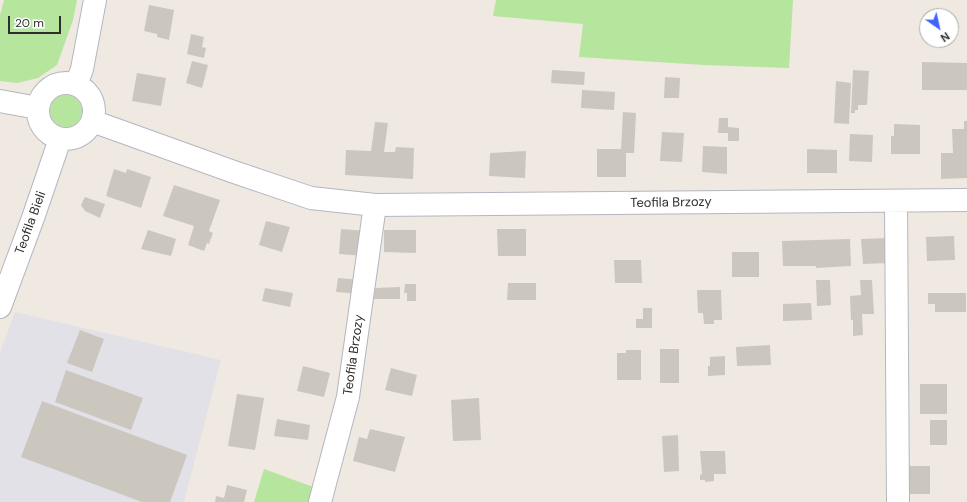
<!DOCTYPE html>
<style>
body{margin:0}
#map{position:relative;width:967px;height:502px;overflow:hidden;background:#efe9e1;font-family:"DM Sans",sans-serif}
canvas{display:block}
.north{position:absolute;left:919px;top:8px;width:40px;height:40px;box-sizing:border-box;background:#fff;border:1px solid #ababab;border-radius:50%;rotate:146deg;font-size:11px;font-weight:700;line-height:16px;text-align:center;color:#2e2e2e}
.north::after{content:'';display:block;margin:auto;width:14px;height:18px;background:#4264fb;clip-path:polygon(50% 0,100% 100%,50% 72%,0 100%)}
.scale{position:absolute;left:8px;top:16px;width:53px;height:18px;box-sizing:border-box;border:2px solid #2e2e2e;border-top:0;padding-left:5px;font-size:12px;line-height:14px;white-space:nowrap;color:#2e2e2e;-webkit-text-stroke:3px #fff;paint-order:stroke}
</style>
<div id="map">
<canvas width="967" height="502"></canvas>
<div class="north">N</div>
<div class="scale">20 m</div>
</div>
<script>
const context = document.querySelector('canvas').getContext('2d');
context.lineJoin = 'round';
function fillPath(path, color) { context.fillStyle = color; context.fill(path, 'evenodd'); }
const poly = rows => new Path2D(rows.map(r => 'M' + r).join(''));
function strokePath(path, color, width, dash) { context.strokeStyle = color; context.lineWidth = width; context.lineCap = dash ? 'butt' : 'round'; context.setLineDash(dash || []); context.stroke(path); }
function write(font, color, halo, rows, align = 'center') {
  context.font = font + ' "DM Sans",sans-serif'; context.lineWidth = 3; context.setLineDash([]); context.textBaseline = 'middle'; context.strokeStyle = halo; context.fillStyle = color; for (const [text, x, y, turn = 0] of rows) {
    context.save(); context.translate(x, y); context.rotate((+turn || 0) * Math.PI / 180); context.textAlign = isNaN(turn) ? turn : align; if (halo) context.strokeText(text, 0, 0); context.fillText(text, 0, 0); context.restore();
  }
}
fillPath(poly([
 [15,312,221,360,184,502,0,502,0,352]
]), '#e3e1e8');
fillPath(poly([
 [4,0,77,0,73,20,57,65,38,78,17,83,0,81,0,15],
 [496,0,793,0,789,68,704,65,579,57,583,24,493,16],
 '50 111a16 16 0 1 1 32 0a16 16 0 1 1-32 0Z',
 [264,469,316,488,312,502,254,502]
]), '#b6e59e');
fillPath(poly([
 [149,5,174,10,169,40,157,37,157,34,144,31],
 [191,34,204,37,202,47,206,48,204,58,187,54],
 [192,61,208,65,202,88,186,83],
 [922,62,967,63,967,90,922,90],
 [552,70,585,72,584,85,551,83],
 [853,70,869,71,867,105,858,105,858,110,855,110,855,113,851,113],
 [137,73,166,78,161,106,132,101],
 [665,77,680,78,679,98,664,98],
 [836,81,851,83,849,124,834,123],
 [582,90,615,92,614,110,581,108],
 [623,112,636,113,634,153,626,153,626,177,597,177,597,149,621,149],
 [719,118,728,118,728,127,739,128,739,141,728,141,728,133,718,133],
 [964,121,967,121,967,178,941,179,941,153,953,153,952,129,964,129],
 [375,122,388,123,384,152,395,152,396,147,414,148,413,179,345,175,346,150,371,151],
 [894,124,920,125,920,154,891,154,891,136,894,136],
 [662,132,684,133,682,162,660,161],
 [850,134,873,135,872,162,849,161],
 [703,146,727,147,727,174,702,172],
 [807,149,837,150,837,173,807,173],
 [526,151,525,178,489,176,490,153],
 [114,169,126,173,127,169,151,177,141,208,106,196],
 [174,185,220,200,209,231,213,233,209,244,207,243,204,251,188,245,194,226,163,216],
 [85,197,105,204,100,218,85,211,81,205],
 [266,221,290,227,282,252,259,245],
 [341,229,367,231,365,256,339,254],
 [497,229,526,229,526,256,498,256],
 [148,230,176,239,171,256,141,249],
 [384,230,416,230,416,253,384,252],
 [954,236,955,260,927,261,926,237],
 [888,238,889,263,863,264,861,239],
 [850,239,851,266,816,268,816,266,783,266,782,241],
 [732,252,759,252,759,277,732,277],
 [614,260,641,260,642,283,615,283],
 [338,278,363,280,362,294,336,292],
 [816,280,830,280,831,305,817,306],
 [860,280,872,280,874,314,862,314,863,335,853,336,853,320,851,320,850,296,861,295],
 [508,283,536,283,536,300,507,300],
 [405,284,416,284,416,301,407,301,407,293,404,293],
 [400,287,400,299,374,299,375,288],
 [265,288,293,293,290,307,262,301],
 [697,290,721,290,722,320,714,320,714,324,704,324,703,313,698,313],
 [928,293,966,293,966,312,935,312,935,304,928,304],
 [811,303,812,320,783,321,783,304],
 [643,308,652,308,652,328,636,328,636,319,643,319],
 [80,330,104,339,92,372,67,363],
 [770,345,771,365,737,366,736,347],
 [660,349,679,349,679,383,660,383],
 [626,350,641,350,641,380,617,380,617,353,626,353],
 [725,356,725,375,708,376,708,366,710,366,710,357],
 [303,366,330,373,324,397,297,391],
 [391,368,417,375,412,396,385,390],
 [66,370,143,398,131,430,55,402],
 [920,384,947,384,947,414,920,414],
 [237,394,264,398,255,450,228,446],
 [479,398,481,440,453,441,451,400],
 [42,401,187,455,170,502,142,502,21,457],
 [277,419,310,425,308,440,274,436],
 [930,420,947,420,947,445,930,445],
 [370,429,405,437,395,472,353,461,359,437,367,439],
 [678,435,679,471,664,472,662,436],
 [700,451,725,451,726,474,714,474,714,481,705,482,705,480,700,480,700,475,702,474],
 [908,466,930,466,930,494,909,494],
 [227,485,247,490,244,502,215,502,216,496,224,498]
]), '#cbc7bf');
const minor = poly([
 '38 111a28 28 0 1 1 56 0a28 28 0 1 1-56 0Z',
 [76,85,82,69,95,0],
 [0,101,38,108],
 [92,121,234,172,311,198,375,205,967,200],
 [896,201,898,502],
 [0,307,33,218,60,139],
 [320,502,348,397,375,205]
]);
strokePath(minor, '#b4b7c1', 24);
strokePath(minor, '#fff', 22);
write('13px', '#2e2e2e', '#fff', [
 ["Teofila Brzozy",671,203,-1],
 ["Teofila Bieli",31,223,-70],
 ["Teofila Brzozy",354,355,-82]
]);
</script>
